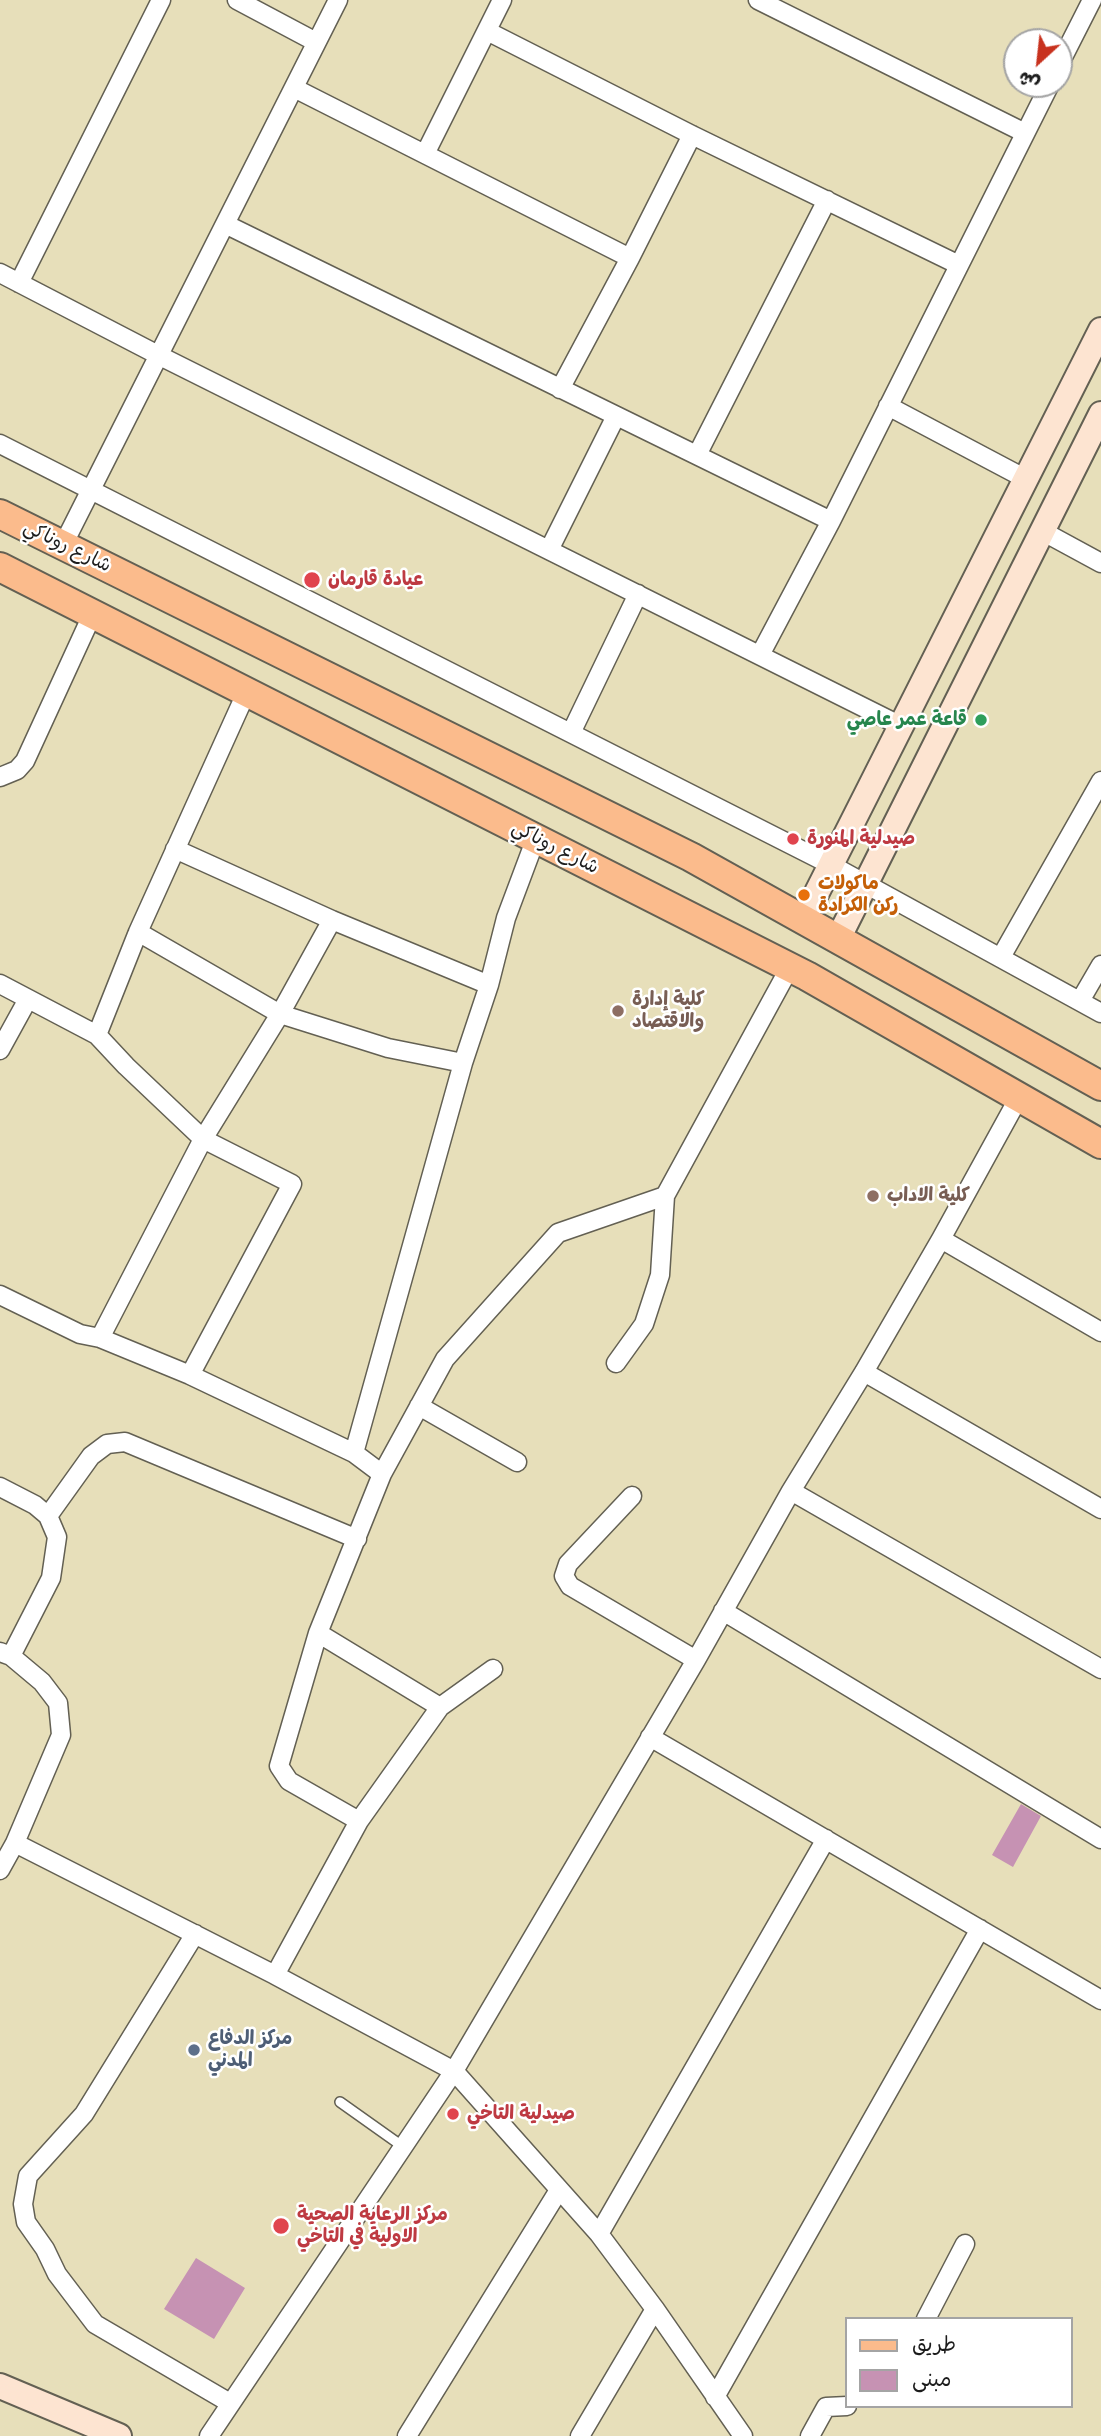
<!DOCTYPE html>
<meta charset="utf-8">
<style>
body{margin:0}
#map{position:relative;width:1101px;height:2436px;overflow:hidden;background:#e7dfba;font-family:"Balsamiq Sans","Playpen Sans Arabic",sans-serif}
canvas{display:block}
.legend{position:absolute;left:845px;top:2317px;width:228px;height:91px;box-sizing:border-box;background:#fff;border:2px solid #a4a4a4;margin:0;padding:9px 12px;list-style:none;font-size:21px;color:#1c1c1c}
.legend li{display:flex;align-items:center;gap:14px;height:35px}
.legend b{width:35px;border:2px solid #a4a4a4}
.north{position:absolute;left:1003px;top:28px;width:70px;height:70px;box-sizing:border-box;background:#fff;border:2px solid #a4a4a4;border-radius:50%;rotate:207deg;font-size:19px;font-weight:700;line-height:28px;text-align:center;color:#1c1c1c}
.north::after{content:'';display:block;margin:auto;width:24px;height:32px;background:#c8321e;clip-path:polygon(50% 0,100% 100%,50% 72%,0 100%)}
</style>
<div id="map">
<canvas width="1101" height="2436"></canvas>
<ul class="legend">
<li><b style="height:9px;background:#fbbb8c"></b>طريق</li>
<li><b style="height:19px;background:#c692b3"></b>مبنى</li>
</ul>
<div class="north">ش</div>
</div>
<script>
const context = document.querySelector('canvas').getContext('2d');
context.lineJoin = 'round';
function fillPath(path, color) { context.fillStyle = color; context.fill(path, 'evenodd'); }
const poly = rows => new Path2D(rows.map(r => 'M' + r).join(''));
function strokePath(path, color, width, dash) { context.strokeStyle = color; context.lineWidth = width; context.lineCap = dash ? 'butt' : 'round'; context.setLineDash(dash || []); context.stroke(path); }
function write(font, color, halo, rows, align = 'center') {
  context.font = font + ' "Balsamiq Sans","Playpen Sans Arabic",sans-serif'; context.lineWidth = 5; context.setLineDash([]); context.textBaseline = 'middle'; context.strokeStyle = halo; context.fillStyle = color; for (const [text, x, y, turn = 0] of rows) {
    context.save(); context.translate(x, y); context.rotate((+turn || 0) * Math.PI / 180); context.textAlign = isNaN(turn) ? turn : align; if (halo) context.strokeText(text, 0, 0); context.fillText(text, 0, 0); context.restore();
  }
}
fillPath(poly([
 [1021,1804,1041,1816,1013,1867,992,1855],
 [196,2258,245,2288,214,2339,164,2309]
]), '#c692b3');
const lane = poly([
 [340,2102,402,2146]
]);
const street = poly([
 [237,0,316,42],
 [758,0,1025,133],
 [487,31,692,135,959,265],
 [1059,65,1092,0],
 [294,88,630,258,692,135],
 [425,154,502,0],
 [225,224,831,521],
 [0,273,158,355,901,726],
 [19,283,161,0],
 [560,389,630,258],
 [888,406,1026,479],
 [0,444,831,865,1101,1013],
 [697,455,827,200],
 [1042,531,1101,563],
 [63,545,338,0],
 [549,550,616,416],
 [760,655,831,521,1050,84],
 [571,733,638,594],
 [0,777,17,770,25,761,93,613],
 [175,849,332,920,489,985],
 [138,932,280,1014,388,1048,463,1063],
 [1001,957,1101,781],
 [0,984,97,1035,126,1066,203,1139,292,1184,190,1375],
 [1080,1001,1101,965],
 [97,1035,138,932,247,691],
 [0,1050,28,999],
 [941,1239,1101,1332],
 [0,1295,80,1334,100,1338,190,1375,354,1453,382,1474],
 [100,1338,203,1139,280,1014,332,920],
 [616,1363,644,1324,660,1275,665,1196],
 [864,1372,1101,1509],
 [419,1406,517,1462],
 [354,1453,463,1063,489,985,506,918,536,838],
 [0,1487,35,1505,48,1516,57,1537,51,1578,11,1656],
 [791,1491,1101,1669],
 [632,1496,568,1564,564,1576,570,1586,696,1660],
 [48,1516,91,1456,107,1444,125,1442,357,1539],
 [723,1611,1101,1839],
 [318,1633,440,1707],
 [0,1652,11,1656,42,1682,58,1703,61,1735,15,1843,0,1870],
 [650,1737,1101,2000],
 [359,1821,289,1781,279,1766,318,1633,382,1474,445,1359,558,1233,665,1196,790,967],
 [15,1843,275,1975,454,2071,599,2234,655,2309,743,2436],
 [195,1934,84,2114,28,2176,23,2204,26,2222,45,2249,57,2274,95,2324,230,2403],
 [275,1975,359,1821,440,1707,493,1669],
 [599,2234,826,1839],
 [926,2319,965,2244],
 [715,2397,980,1929],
 [209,2436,454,2071,696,1660,791,1491,864,1372,941,1239,1018,1099],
 [407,2436,559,2190],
 [580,2436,655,2309],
 [810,2436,826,2407,847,2406]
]);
const secondary = poly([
 [803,920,1101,330],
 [838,939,1101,414],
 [0,2386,119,2436]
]);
const primary = poly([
 [0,514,691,857,1101,1086],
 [0,567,807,976,1101,1144]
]);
strokePath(lane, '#636053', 12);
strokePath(street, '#636053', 21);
strokePath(secondary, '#636053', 28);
strokePath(primary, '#636053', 32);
strokePath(lane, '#fff', 9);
strokePath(street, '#fff', 18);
strokePath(secondary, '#fde4d1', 24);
strokePath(primary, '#fbbb8c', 28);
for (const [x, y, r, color] of [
 [312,580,9,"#e0444e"],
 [981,720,7,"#2e9e5b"],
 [793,839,7,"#e0444e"],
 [804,895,7,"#e8710a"],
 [618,1011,7,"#8d6e63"],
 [873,1196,7,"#8d6e63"],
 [194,2050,7,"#5c6f8a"],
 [453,2114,7,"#e0444e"],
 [281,2226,9,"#e0444e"]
]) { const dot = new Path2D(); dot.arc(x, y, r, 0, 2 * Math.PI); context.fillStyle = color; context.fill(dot); strokePath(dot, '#fff', 2.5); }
write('19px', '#1c1c1c', '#fff', [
 ["شارع روناكي",67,547,26],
 ["شارع روناكي",555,848,27]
]);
write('bold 19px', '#be3a42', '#fff', [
 ["عيادة قارمان",328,580],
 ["صيدلية المنورة",807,839],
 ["صيدلية التاخي",467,2114],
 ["مركز الرعاية الصحية",297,2215],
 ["الاولية في التاخي",297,2237]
], 'left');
write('bold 19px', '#27864d', '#fff', [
 ["قاعة عمر عاصي",967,720]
], 'right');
write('bold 19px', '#c56008', '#fff', [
 ["ماكولات",818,884],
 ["ركن الكرادة",818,906]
], 'left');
write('bold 19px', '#785e54', '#fff', [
 ["كلية إدارة",632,1000],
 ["والاقتصاد",632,1022],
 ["كلية الاداب",887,1196]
], 'left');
write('bold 19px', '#4e5e75', '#fff', [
 ["مركز الدفاع",208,2039],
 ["المدني",208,2061]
], 'left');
</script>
